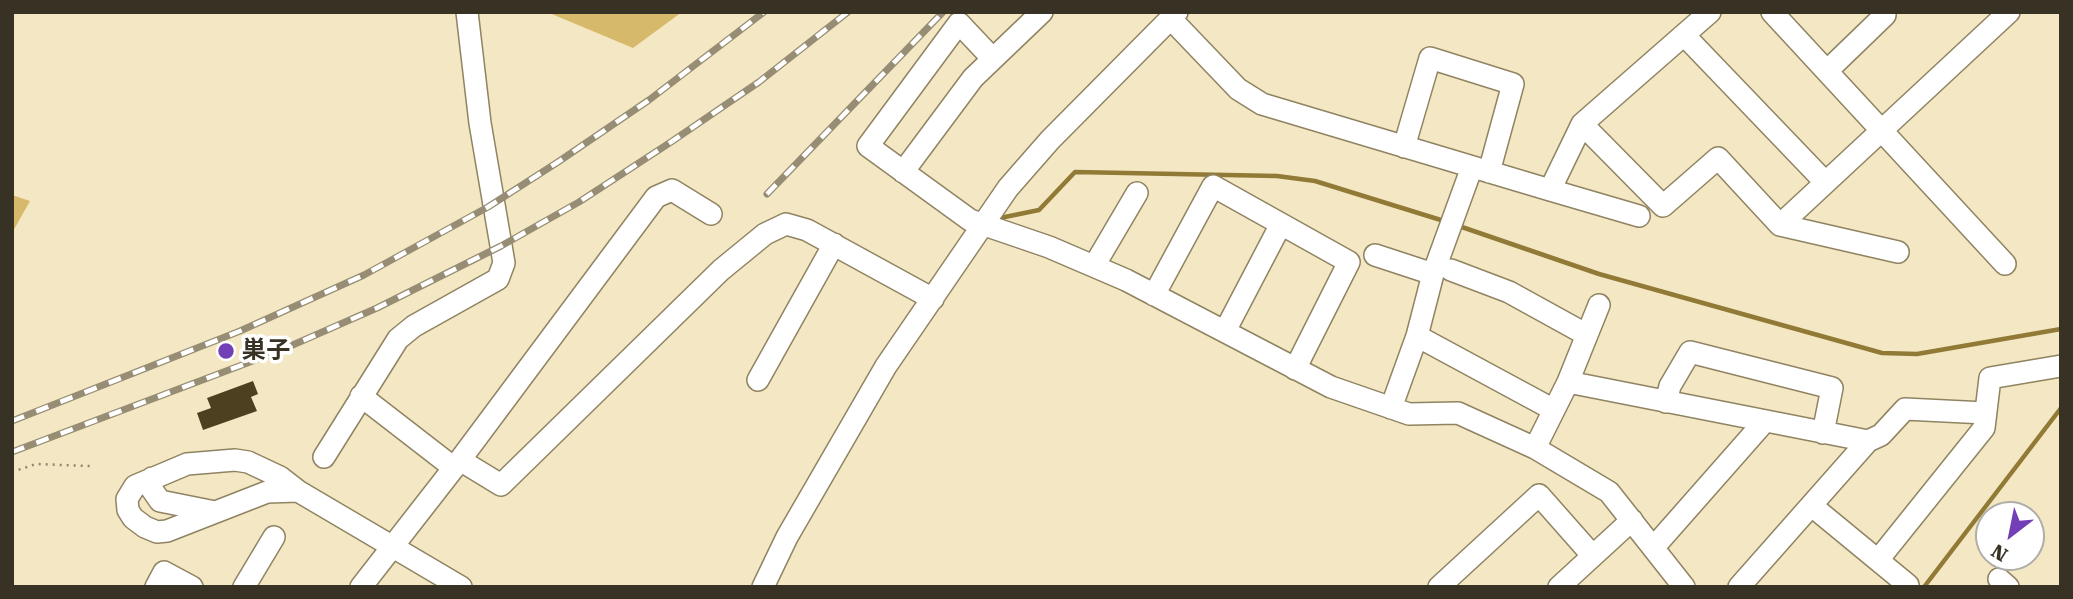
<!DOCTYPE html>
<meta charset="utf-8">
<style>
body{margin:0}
#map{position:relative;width:2073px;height:599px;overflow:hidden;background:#f4e7c3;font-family:"Roboto Serif",serif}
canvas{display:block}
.frame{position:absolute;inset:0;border:14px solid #373224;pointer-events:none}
.north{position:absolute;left:1975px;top:501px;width:70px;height:70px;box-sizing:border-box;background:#fff;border:2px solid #afada7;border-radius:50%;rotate:212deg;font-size:19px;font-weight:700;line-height:28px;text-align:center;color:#373224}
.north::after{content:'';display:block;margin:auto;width:24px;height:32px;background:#733fb6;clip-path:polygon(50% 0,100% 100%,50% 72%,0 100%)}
</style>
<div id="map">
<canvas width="2073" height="599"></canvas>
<div class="frame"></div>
<div class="north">N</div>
</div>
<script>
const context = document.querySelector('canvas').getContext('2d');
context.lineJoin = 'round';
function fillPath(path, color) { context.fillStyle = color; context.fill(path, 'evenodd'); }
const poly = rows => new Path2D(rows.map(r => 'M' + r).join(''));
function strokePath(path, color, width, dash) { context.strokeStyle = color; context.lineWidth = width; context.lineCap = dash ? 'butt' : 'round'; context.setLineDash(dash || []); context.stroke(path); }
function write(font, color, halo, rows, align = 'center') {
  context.font = font + ' "Roboto Serif","Noto Sans JP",serif'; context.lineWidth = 7; context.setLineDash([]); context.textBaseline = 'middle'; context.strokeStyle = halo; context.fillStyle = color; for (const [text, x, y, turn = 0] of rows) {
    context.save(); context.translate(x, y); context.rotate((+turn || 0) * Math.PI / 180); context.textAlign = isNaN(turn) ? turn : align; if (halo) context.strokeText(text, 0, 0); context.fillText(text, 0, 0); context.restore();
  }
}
fillPath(poly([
 [547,12,682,12,633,48],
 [12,195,30,201,12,233]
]), '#d6b96b');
strokePath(poly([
 [1000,218,1039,210,1075,172,1277,176,1315,181,1444,221],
 [1456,225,1599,274,1882,353,1917,354,2061,329],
 [1924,587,2061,408]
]), '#917936', 4.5);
fillPath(poly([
 [253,381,258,394,251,397,257,411,203,430,197,413,211,408,207,398]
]), '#4c4021');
const minor = poly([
 [1772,12,2005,264],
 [1171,19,1238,89,1262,104,1550,190,1582,124,1663,206,1718,158,1780,225,1898,252],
 [1684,35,1825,182],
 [992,58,959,23,868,146,970,220,1049,247,1126,280,1331,387,1409,414,1458,413,1535,448,1609,492,1684,587],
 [1827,71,1885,15],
 [1582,124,1710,12],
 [1404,147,1430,58,1513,84,1489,172],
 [903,172,973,78,1042,12],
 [1550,190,1639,216],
 [1780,225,2009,12],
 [1375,255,1433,274],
 [1094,266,1137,193],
 [1451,270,1509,292,1587,335],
 [1154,295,1213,186,1349,262,1295,369],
 [1225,331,1281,224],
 [1417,336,1554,410],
 [758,380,834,244],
 [1568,382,1868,441,1739,587],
 [361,396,454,468],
 [1666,402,1670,386,1690,352,1832,388,1823,433],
 [1391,408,1417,336,1433,274,1472,167],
 [1868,441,1881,435,1905,409,1985,413],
 [1535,448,1568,382,1599,305],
 [324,457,398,339,414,326,498,279,504,263,480,123,467,12],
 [460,460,501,485,721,270,765,234,786,224,807,230,933,299],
 [152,478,151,488,160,501,215,512],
 [298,491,267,492,167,531,157,532,145,527,133,518,128,510,127,499,135,486,187,464,235,460,248,462,280,477,298,491,461,587],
 [1812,506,1908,585],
 [1654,547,1765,421],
 [1878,560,1984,428,1990,378,2061,366],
 [1999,579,2008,587],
 [156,587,164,572,192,587],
 [244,587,274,537],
 [361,587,460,460,656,197,672,190,711,214],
 [763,587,787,537,886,366,1008,188,1050,140,1177,12],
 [1439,587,1539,495,1592,555],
 [1559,587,1632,520]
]);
strokePath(minor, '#8f8362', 24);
strokePath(poly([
 [12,472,36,464,90,466]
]), '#90876f', 2.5, [2, 5]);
strokePath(minor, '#fff', 21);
const rail = poly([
 [767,194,943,12],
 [12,421,240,331,364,275,488,207,558,162,649,100,764,12],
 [12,452,279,351,377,308,501,246,579,202,671,142,759,82,848,12]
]);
strokePath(rail, '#968d74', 7);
strokePath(rail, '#fff', 4.5, [13]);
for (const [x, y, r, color] of [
 [226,351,9,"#733fb6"]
]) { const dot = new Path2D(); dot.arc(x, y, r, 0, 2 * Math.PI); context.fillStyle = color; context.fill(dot); strokePath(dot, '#fff', 2.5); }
write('bold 24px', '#373224', '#fff', [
 ["巣子",242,351]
], 'left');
</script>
